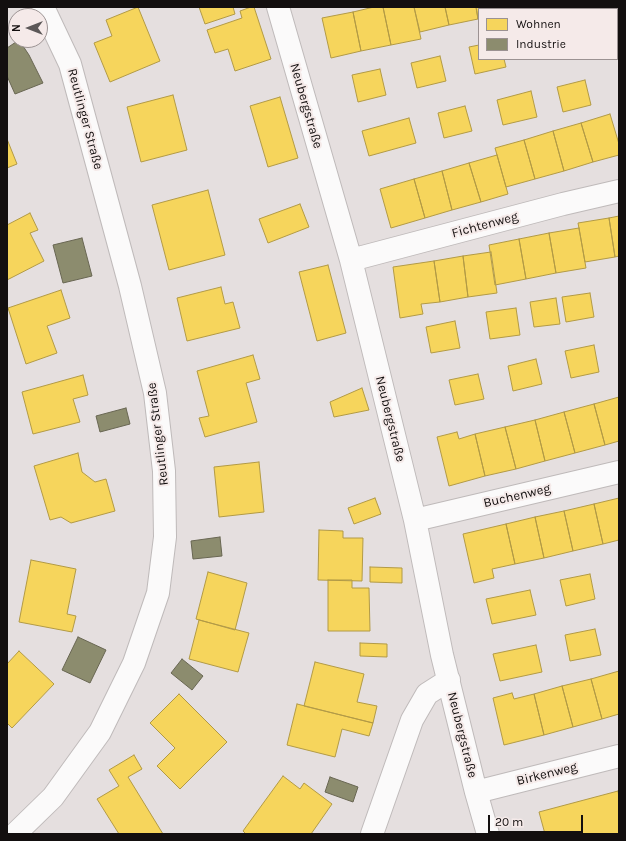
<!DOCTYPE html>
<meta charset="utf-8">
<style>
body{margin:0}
#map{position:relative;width:626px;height:841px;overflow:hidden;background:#e5dfdf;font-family:Karla,sans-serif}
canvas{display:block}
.frame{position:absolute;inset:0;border:8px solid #130f0f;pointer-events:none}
.legend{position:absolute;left:478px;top:8px;width:140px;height:52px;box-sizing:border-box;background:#f5eae9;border:1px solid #9b9292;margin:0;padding:5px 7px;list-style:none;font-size:12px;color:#130f0f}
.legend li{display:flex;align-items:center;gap:8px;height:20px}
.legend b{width:20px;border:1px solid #9b9292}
.north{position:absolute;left:8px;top:8px;width:40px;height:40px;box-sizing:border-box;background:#f5eae9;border:1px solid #9b9292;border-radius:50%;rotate:270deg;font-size:11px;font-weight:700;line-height:16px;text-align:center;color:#130f0f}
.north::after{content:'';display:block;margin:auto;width:14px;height:18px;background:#5c5858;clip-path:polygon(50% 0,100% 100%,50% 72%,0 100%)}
.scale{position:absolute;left:488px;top:815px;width:95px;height:18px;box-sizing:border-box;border:2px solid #130f0f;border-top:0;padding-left:5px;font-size:12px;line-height:14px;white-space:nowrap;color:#130f0f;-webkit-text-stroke:3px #f5eae9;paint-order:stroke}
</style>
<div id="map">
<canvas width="626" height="841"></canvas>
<div class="frame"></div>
<ul class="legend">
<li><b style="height:11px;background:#f6d55c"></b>Wohnen</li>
<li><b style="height:11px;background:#8c8c6e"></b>Industrie</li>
</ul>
<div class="north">N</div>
<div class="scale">20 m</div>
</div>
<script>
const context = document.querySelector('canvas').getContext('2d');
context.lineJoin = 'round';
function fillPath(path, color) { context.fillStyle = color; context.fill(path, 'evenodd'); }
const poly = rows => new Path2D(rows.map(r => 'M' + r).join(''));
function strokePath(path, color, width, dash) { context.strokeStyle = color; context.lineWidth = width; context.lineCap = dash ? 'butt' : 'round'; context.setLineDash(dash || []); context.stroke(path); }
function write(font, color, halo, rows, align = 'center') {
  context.font = font + ' Karla,sans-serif'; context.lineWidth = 4; context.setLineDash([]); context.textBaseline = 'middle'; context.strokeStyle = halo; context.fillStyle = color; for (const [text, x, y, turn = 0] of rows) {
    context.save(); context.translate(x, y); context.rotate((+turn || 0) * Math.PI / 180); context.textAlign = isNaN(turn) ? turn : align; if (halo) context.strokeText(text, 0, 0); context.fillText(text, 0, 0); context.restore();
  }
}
const homes = poly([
 [138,7,160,61,110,82,94,43,112,36,106,20,138,7],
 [199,7,233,7,235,14,205,24,199,7],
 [251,7,254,7,271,59,235,71,228,49,215,53,207,30,242,18,240,11,251,7],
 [374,7,383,7,391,45,361,51,353,12,374,7],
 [383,7,414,7,421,39,391,45,383,7],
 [414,7,445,7,449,25,420,32,414,7],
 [445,7,476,7,478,19,449,25,445,7],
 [476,7,506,7,507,9,479,9,478,19,476,7],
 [506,7,532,7,523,9,507,9,506,7],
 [353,12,361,51,331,58,322,18,353,12],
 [479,45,479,59,504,59,506,67,475,74,469,47,479,45],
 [440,56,446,81,417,88,411,63,440,56],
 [380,69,386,95,358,102,352,75,380,69],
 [585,80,591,105,563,112,557,87,585,80],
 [531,91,537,117,503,125,497,100,531,91],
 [173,95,187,150,141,162,127,107,173,95],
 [280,97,298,158,268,167,250,106,280,97],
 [465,106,472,131,444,138,438,113,465,106],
 [610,114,619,144,619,155,593,162,581,123,610,114],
 [409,118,416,143,369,156,362,131,409,118],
 [581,123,593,162,564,171,553,131,581,123],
 [553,131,564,171,535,179,524,140,553,131],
 [7,139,17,164,7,168,7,139],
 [524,140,535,179,506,187,495,148,524,140],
 [497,155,508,194,481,202,469,163,497,155],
 [469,163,481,202,452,210,442,171,469,163],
 [442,171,452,210,425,218,414,179,442,171],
 [414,179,425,218,391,228,380,189,414,179],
 [208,190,225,255,169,270,152,205,208,190],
 [300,204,309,227,268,243,259,219,300,204],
 [30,213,38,230,30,233,44,261,7,280,7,225,30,213],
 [619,216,619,256,615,257,609,218,619,216],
 [609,218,615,257,585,262,578,223,609,218],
 [579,228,586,268,556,273,549,233,579,228],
 [549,233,556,273,526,279,519,239,549,233],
 [519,239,526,279,495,285,489,245,519,239],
 [491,252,497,293,468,297,463,256,491,252],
 [463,256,468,297,440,302,434,261,463,256],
 [434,261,440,302,421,304,423,314,400,318,393,267,434,261],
 [328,265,346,333,317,341,299,272,328,265],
 [221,287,225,304,233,302,240,328,187,341,177,298,221,287],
 [61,290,70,318,47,326,57,353,26,364,8,308,61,290],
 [590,293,594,317,566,322,562,297,590,293],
 [556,298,560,324,534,327,530,302,556,298],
 [516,308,520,335,490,339,486,312,516,308],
 [455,321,460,348,431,353,426,327,455,321],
 [594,345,599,372,571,378,565,351,594,345],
 [253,355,260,379,246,383,257,422,205,437,199,418,209,416,197,371,253,355],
 [536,359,542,384,513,391,508,366,536,359],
 [478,374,484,399,455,405,449,380,478,374],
 [83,375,88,395,73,399,80,422,33,434,22,392,83,375],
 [362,388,369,410,334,417,330,402,362,388],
 [619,397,619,441,605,445,594,404,619,397],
 [594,404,605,445,575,453,564,412,594,404],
 [564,412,575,453,545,461,535,420,564,412],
 [535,420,545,461,516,469,505,427,535,420],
 [505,427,516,469,485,476,475,434,505,427],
 [457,432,459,439,475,434,485,476,449,486,437,437,457,432],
 [78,453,82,472,95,482,106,479,115,511,71,523,61,517,50,520,34,466,78,453],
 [259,462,264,512,219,517,214,467,259,462],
 [375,498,381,514,354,524,348,508,375,498],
 [619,498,619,540,603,544,594,504,619,498],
 [594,504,603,544,573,551,564,511,594,504],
 [564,511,573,551,544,558,535,517,564,511],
 [535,517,544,558,515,564,506,524,535,517],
 [506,524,515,564,492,569,494,578,474,583,463,534,506,524],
 [319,530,343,531,343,538,363,538,362,581,318,580,319,530],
 [31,560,76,569,67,614,76,616,72,632,19,622,31,560],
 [370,567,402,568,402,583,370,582,370,567],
 [208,572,247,583,235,630,196,619,208,572],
 [590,574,595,599,566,606,560,580,590,574],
 [328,580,352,580,352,588,369,588,370,631,328,631,328,580],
 [530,590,536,615,492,624,486,599,530,590],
 [199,620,249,633,238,672,189,659,199,620],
 [595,629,601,655,570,661,565,635,595,629],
 [360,643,387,644,387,657,360,656,360,643],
 [536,645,542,672,500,681,493,654,536,645],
 [19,651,54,684,12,728,7,723,7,664,19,651],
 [315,662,364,674,357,702,377,706,373,723,304,706,315,662],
 [619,671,619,714,602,719,591,679,619,671],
 [591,679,602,719,573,727,562,686,591,679],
 [562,686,573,727,544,735,534,694,562,686],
 [512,693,514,699,534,694,544,735,504,745,493,698,512,693],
 [179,694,227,742,180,789,157,766,175,748,150,723,179,694],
 [297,704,373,723,369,736,342,729,335,757,287,745,297,704],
 [134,755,142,769,128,777,163,834,119,834,97,799,119,786,109,770,134,755],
 [283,776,300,789,304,783,332,804,311,834,246,834,243,831,283,776],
 [618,791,619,797,619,834,545,834,539,812,618,791]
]);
fillPath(homes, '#f6d55c');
strokePath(homes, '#b29a45', 1);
const industry = poly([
 [19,40,29,55,43,83,15,94,7,76,7,48,19,40],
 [82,238,92,276,63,283,53,245,82,238],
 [126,408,130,424,100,432,96,416,126,408],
 [220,537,222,556,193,559,191,541,220,537],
 [78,637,106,650,90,683,62,670,78,637],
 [182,659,203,676,192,690,171,673,182,659],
 [330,777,358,787,353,802,325,792,330,777]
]);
fillPath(industry, '#8c8c6e');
strokePath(industry, '#686652', 1);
const street = poly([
 [278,7,351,260,415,520,442,655,476,792,488,834],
 [351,260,563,204,619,191],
 [415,520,619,472],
 [476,792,619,756],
 [15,834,53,797,100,732,134,663,158,593,165,537,164,471,155,393,130,286,70,64,43,7],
 [372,834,412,720,427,694,449,680]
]);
strokePath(street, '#bfbaba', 24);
strokePath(street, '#fbfafa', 22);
write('13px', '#130f0f', '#f5eae9', [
 ["Neubergstraße",306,106,74],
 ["Reutlinger Straße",85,119,75],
 ["Fichtenweg",485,225,-15],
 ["Neubergstraße",390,419,76],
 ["Reutlinger Straße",158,434,-97],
 ["Buchenweg",517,496,-13],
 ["Neubergstraße",462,735,76],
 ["Birkenweg",547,774,-14]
]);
</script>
